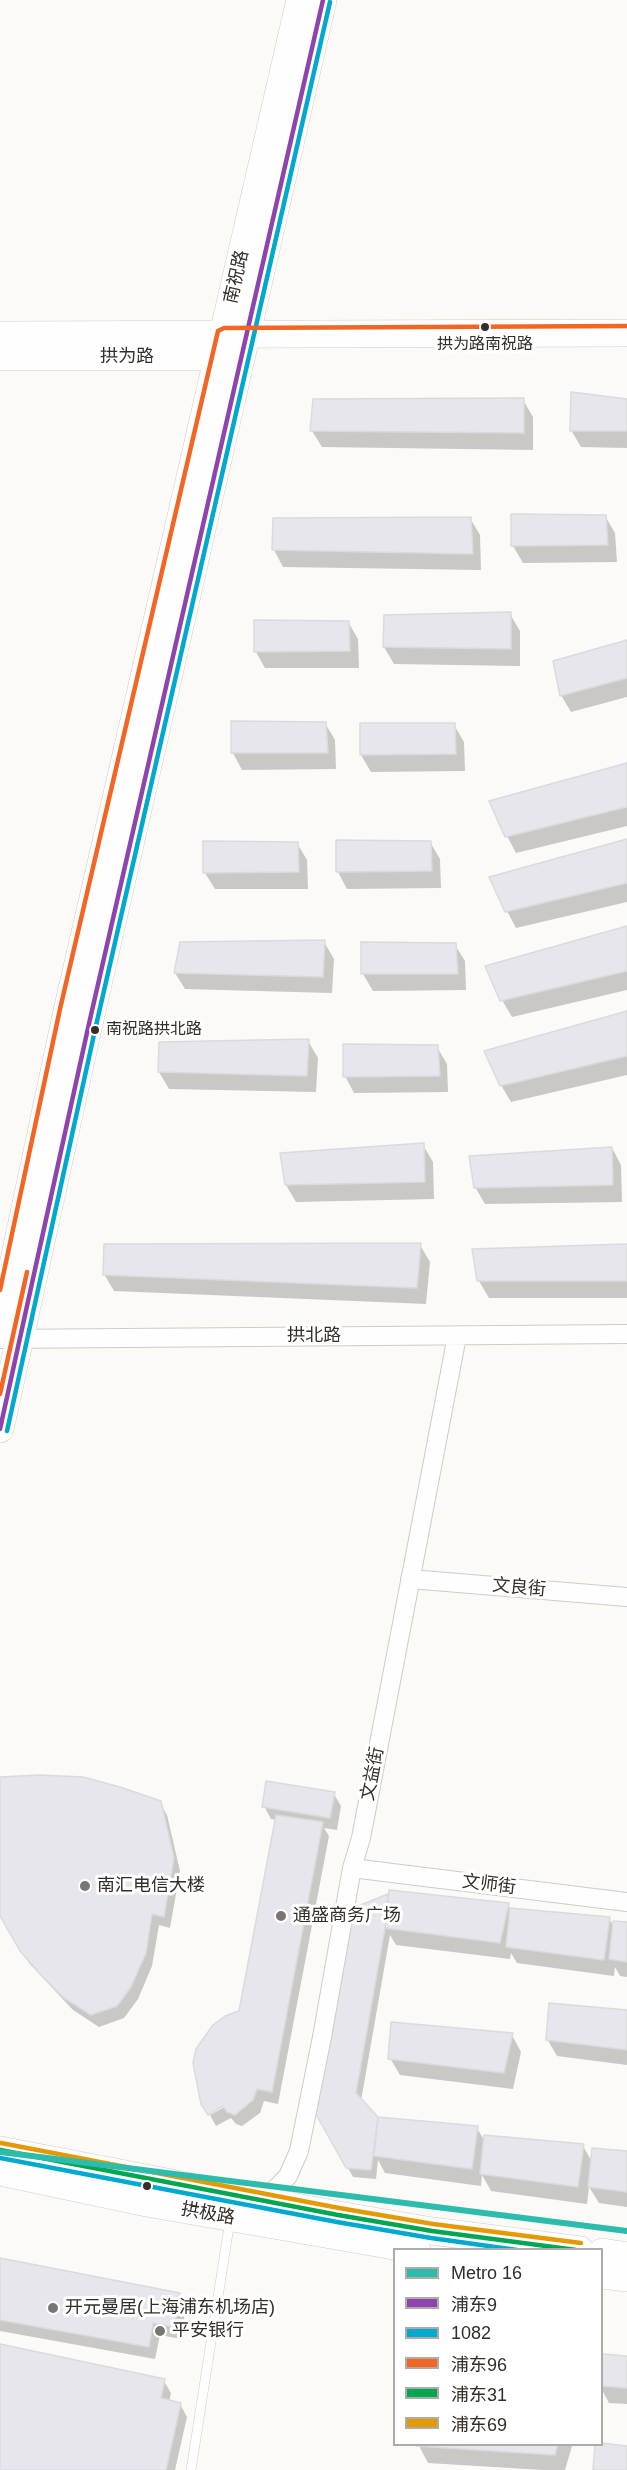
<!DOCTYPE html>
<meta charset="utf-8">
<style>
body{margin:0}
#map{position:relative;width:627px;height:2470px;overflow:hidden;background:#fcfaf7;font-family:Arial,"Noto Sans SC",sans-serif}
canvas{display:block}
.legend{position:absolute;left:393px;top:2248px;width:210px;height:198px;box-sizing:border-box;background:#fff;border:2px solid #aeaba9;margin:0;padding:8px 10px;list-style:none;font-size:18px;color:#342e27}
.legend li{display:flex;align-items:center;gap:12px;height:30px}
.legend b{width:30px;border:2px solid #aeaba9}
</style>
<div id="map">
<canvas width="627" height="2470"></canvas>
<ul class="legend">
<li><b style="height:8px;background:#2dbcac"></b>Metro 16</li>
<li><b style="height:8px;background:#8e44ad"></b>浦东9</li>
<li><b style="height:8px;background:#00a9ce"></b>1082</li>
<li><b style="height:8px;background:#f26522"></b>浦东96</li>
<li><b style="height:8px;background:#00a651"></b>浦东31</li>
<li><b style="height:8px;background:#e49a04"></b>浦东69</li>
</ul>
</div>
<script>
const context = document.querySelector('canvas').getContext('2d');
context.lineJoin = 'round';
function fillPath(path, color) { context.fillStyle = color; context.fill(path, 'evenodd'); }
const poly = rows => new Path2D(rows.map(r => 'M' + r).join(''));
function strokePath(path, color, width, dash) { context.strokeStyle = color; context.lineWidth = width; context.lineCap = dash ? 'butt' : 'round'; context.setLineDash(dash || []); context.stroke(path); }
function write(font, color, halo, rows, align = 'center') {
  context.font = font + ' Arial,"Noto Sans SC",sans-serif'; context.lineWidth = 6; context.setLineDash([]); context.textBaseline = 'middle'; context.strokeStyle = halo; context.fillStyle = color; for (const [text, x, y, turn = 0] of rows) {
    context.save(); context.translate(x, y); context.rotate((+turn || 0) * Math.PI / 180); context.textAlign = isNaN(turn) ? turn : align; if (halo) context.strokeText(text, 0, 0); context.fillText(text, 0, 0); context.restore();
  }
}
fillPath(poly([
 [523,400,533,417,533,450,322,447,312,431],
 [627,400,627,448,581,447,571,430],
 [605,516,615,533,617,562,523,563,513,546],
 [470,518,480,535,481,570,283,567,274,550],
 [510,614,520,631,520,666,394,664,384,647],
 [348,622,358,639,359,668,265,668,256,652],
 [627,642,627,697,571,712,561,695],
 [233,723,325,723,335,740,336,769,242,770,233,753],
 [454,725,464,742,465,771,371,772,361,755],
 [627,764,627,826,516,853,507,836],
 [627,840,627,902,516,928,507,911],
 [430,842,440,859,441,888,347,889,338,872],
 [297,843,307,860,308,889,215,889,205,873],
 [627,928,627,990,512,1017,502,1000],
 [324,942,334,959,332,993,185,989,175,973],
 [363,944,455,945,465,961,466,990,373,991,363,974],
 [627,1014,627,1075,511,1102,501,1085],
 [308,1041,318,1058,316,1092,169,1089,159,1072,161,1043],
 [437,1047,447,1064,448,1092,354,1093,345,1076],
 [423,1145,433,1162,434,1199,296,1202,286,1185],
 [612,1148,621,1165,622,1202,485,1204,475,1187],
 [420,1245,430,1262,426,1304,114,1291,104,1274],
 [627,1246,627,1298,489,1298,479,1281],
 [0,1791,160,1803,167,1815,180,1871,170,1928,159,1925,152,1966,138,1999,124,2018,99,2027,73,2010,29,1963,2,1916],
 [334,1794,341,1806,337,1830,324,1828,329,1836,278,2104,264,2101,260,2113,242,2126,236,2124,231,2118,216,2126,210,2115,230,2104,203,2103,194,2063,240,2012,277,1820,271,1819,264,1806],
 [388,1895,390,1898,508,1905,511,1910,609,1919,614,1926,627,1923,627,1977,620,1976,615,1967,614,1976,517,1963,511,1953,510,1959,396,1945,390,1935,361,2101,379,2121,477,2128,485,2142,583,2146,592,2162,627,2153,627,2207,599,2203,589,2187,587,2204,491,2191,482,2175,481,2186,385,2173,378,2160,376,2179,353,2177,311,2102],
 [627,2012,627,2065,557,2056,547,2039],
 [512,2035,521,2052,513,2089,400,2075,390,2058],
 [0,2260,179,2295,186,2307,181,2339,160,2335,155,2359,0,2331],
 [0,2345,164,2381,171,2393,169,2402,180,2404,187,2417,175,2470,0,2470],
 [602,2355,627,2358,627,2404,609,2403,602,2390],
 [418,2444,571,2444,572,2446,565,2470,543,2470,428,2463]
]), '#0003');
const building = poly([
 [571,392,627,399,627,431,570,431,571,392],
 [524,398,524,433,310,431,313,399,524,398],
 [511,514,606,515,608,545,511,546,511,514],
 [471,517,473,554,272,550,273,518,471,517],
 [511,612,511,649,383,647,384,615,511,612],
 [254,620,349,621,350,651,254,652,254,620],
 [627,640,627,678,560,696,553,661,627,640],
 [231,721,326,722,328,753,231,753,231,721],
 [360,723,455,723,456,754,360,755,360,723],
 [627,763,627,807,505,837,489,801,627,763],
 [627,839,627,883,505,912,489,877,627,839],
 [336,840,431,841,432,871,336,872,336,840],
 [203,841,298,842,299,872,203,873,203,841],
 [627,926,627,971,500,1001,485,966,627,926],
 [325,940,323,977,174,973,180,942,325,940],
 [361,942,456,943,458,974,361,974,361,942],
 [627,1011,627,1056,500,1086,484,1051,627,1011],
 [309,1039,307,1076,158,1072,159,1042,309,1039],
 [343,1044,438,1045,440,1076,343,1077,343,1044],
 [424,1143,425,1182,285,1185,280,1153,424,1143],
 [612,1147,613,1185,474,1188,469,1156,612,1147],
 [421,1243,417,1288,103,1275,104,1244,421,1243],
 [627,1244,627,1281,477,1281,472,1249,627,1244],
 [39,1775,83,1777,120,1787,161,1801,174,1858,164,1917,152,1914,146,1953,131,1987,117,2006,91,2015,64,1998,41,1975,20,1951,0,1916,0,1777,39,1775],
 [266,1781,335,1792,330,1818,262,1807,266,1781],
 [276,1815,323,1822,272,2092,257,2089,253,2100,235,2115,227,2112,223,2106,208,2115,201,2104,193,2063,196,2049,213,2025,225,2016,239,2011,276,1815],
 [389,1890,509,1903,500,1943,385,1928,389,1890],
 [388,1894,385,1928,356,2093,378,2117,371,2170,346,2168,309,2102,353,1908,388,1894],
 [510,1908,610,1917,604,1960,506,1947,510,1908],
 [613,1921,627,1922,627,1962,609,1959,613,1921],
 [549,2003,627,2010,627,2050,546,2040,549,2003],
 [391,2022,513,2033,504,2073,388,2059,391,2022],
 [378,2117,478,2126,472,2169,374,2156,378,2117],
 [484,2135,584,2144,578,2187,480,2174,484,2135],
 [592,2148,627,2151,627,2192,588,2187,592,2148],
 [0,2258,180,2293,174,2327,153,2323,149,2347,0,2320,0,2258],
 [0,2344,165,2379,161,2398,181,2403,166,2470,0,2470,0,2344],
 [602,2354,627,2356,627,2388,602,2386,602,2354],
 [602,2443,627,2446,627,2470,593,2470,595,2444,602,2443],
 [416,2444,558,2444,555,2455,416,2446,416,2444]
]);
fillPath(building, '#e7e6ec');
strokePath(building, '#dbdadc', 1.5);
const lane = poly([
 [191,2470,230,2220]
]);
const street = poly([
 [0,1339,627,1334],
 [410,1579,627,1597],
 [352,1868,627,1902],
 [264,2201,288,2176,299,2151,322,2037,352,1868,361,1838,457,1336]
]);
const secondary = poly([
 [0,335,627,333],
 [0,357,219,357,232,347],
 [0,1326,67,1011,300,0],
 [0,1429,88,1028,323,0],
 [0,2150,338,2215,432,2231,580,2250],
 [0,2172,147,2203,417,2250],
 [602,2252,627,2256],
 [602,2275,627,2278]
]);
strokePath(lane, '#cfcbc6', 10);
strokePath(street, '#cfcbc6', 20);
strokePath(secondary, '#cfcbc6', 28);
strokePath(lane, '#fffefe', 9);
strokePath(street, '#fffefe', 18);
strokePath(secondary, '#fffefe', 27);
strokePath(poly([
 [0,1429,88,1028,323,0]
]), '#8e44ad', 4.5);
strokePath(poly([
 [7,1431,95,1030,330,2],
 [0,2158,337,2222,431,2238,517,2250]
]), '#00a9ce', 4.5);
strokePath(poly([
 [0,1290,60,1009,218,331,224,328,627,326],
 [0,1394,27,1272]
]), '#f26522', 4.5);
strokePath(poly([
 [0,2150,338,2215,432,2231,576,2250]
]), '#00a651', 4.5);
strokePath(poly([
 [1,2143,339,2208,433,2224,581,2243]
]), '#e49a04', 4.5);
strokePath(poly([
 [0,2152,627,2231]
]), '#2dbcac', 6);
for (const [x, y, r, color] of [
 [485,327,5,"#342e27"],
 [95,1030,5,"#342e27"],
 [85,1886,6,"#7a7570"],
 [281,1916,6,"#7a7570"],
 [147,2186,5,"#342e27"],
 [53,2308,6,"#7a7570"],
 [160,2331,6,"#7a7570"]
]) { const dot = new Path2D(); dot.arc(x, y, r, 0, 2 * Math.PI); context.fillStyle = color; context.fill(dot); strokePath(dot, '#fff', 2); }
write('16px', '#342e27', '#fff', [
 ["拱为路南祝路",485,345],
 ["南祝路拱北路",106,1030,"left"]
]);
write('18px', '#342e27', '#fff', [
 ["南祝路",237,277,-77],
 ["拱为路",127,357],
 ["拱北路",314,1336],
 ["文良街",519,1588,5],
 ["文益街",373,1774,-79],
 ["文师街",489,1885,7],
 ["拱极路",208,2214,10]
]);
write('18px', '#342e27', '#fff', [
 ["南汇电信大楼",97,1886],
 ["通盛商务广场",293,1916],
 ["开元曼居(上海浦东机场店)",65,2308],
 ["平安银行",172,2331]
], 'left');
</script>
